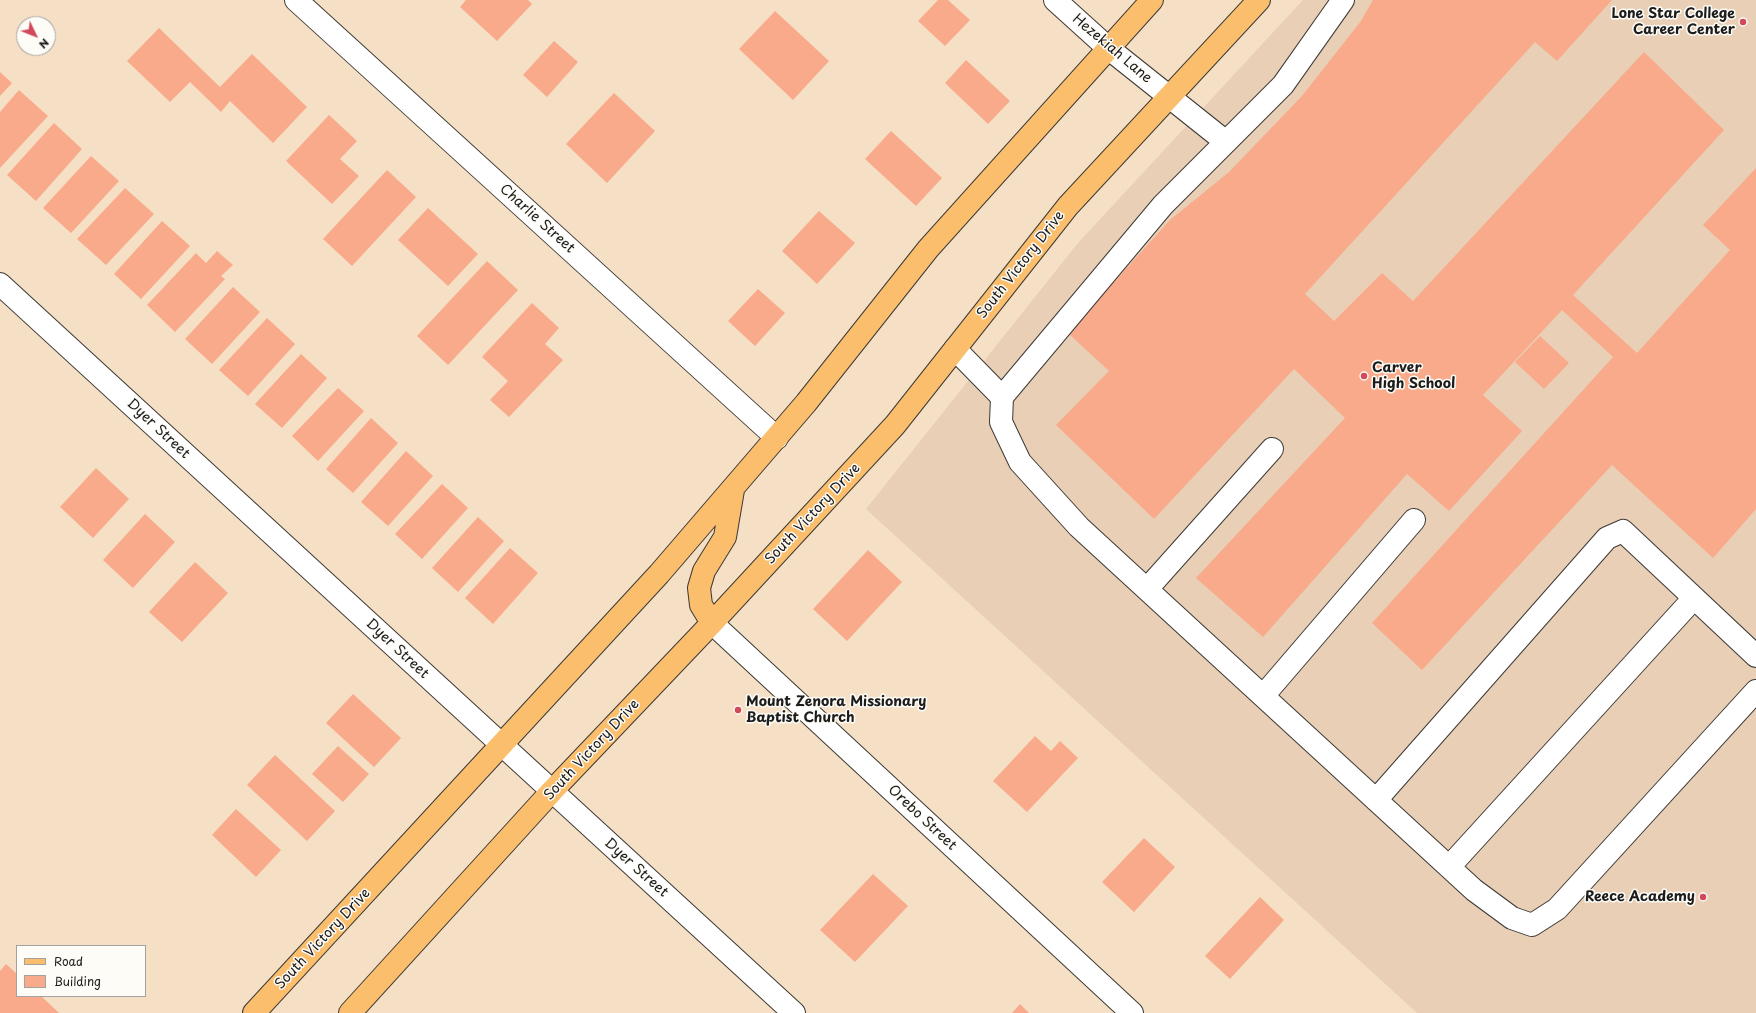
<!DOCTYPE html>
<style>
body{margin:0}
#map{position:relative;width:1756px;height:1013px;overflow:hidden;background:#f5dfc5;font-family:"Playpen Sans",sans-serif}
canvas{display:block}
.legend{position:absolute;left:16px;top:945px;width:130px;height:52px;box-sizing:border-box;background:#fdfcf7;border:1px solid #a3a29f;margin:0;padding:5px 7px;list-style:none;font-size:12px;color:#1c1c1c}
.legend li{display:flex;align-items:center;gap:8px;height:20px}
.legend b{width:20px;border:1px solid #a3a29f}
.north{position:absolute;left:16px;top:16px;width:40px;height:40px;box-sizing:border-box;background:#fdfcf7;border:1px solid #a3a29f;border-radius:50%;rotate:133deg;font-size:11px;font-weight:700;line-height:16px;text-align:center;color:#1c1c1c}
.north::after{content:'';display:block;margin:auto;width:14px;height:18px;background:#d1495b;clip-path:polygon(50% 0,100% 100%,50% 72%,0 100%)}
</style>
<div id="map">
<canvas width="1756" height="1013"></canvas>
<ul class="legend">
<li><b style="height:5px;background:#fabe6d"></b>Road</li>
<li><b style="height:11px;background:#f9aa8b"></b>Building</li>
</ul>
<div class="north">N</div>
</div>
<script>
const context = document.querySelector('canvas').getContext('2d');
context.lineJoin = 'round';
function fillPath(path, color) { context.fillStyle = color; context.fill(path, 'evenodd'); }
const poly = rows => new Path2D(rows.map(r => 'M' + r).join(''));
function strokePath(path, color, width, dash) { context.strokeStyle = color; context.lineWidth = width; context.lineCap = dash ? 'butt' : 'round'; context.setLineDash(dash || []); context.stroke(path); }
function write(font, color, halo, rows, align = 'center') {
  context.font = font + ' "Playpen Sans",sans-serif'; context.lineWidth = 3; context.setLineDash([]); context.textBaseline = 'middle'; context.strokeStyle = halo; context.fillStyle = color; for (const [text, x, y, turn = 0] of rows) {
    context.save(); context.translate(x, y); context.rotate((+turn || 0) * Math.PI / 180); context.textAlign = isNaN(turn) ? turn : align; if (halo) context.strokeText(text, 0, 0); context.fillText(text, 0, 0); context.restore();
  }
}
fillPath(poly([
 [1303,0,1756,0,1756,1013,1417,1013,866,509,1078,243]
]), '#e8cfb6');
fillPath(poly([
 [466,0,528,0,532,4,497,41,460,7],
 [938,0,948,0,970,20,945,46,918,21],
 [1373,0,1612,0,1557,61,1535,42,1305,294,1334,321,1382,273,1413,301,1644,52,1724,130,1573,295,1637,353,1730,250,1703,225,1756,168,1756,509,1713,558,1612,465,1422,670,1372,623,1613,357,1562,310,1483,395,1522,431,1449,511,1407,474,1263,637,1196,578,1345,418,1294,369,1154,519,1056,425,1109,371,1068,333,1170,220,1229,172,1302,96,1361,21],
 [775,11,829,61,793,100,739,49],
 [159,28,220,87,252,54,307,107,273,143,230,101,221,112,190,82,170,102,127,61],
 [554,41,578,62,547,97,523,75],
 [966,60,1010,101,988,124,945,83],
 [0,72,12,83,0,96],
 [19,90,48,116,0,168,0,112],
 [614,93,655,131,607,183,566,144],
 [329,115,357,141,340,159,359,176,332,204,286,161],
 [54,123,82,149,36,201,7,175],
 [891,131,942,178,916,206,865,159],
 [91,156,119,181,71,233,43,208],
 [387,170,416,197,352,266,323,239],
 [125,188,154,214,106,265,77,239],
 [428,208,478,254,448,286,398,240],
 [819,211,855,243,817,284,782,251],
 [162,221,190,246,141,299,114,274],
 [217,251,233,265,221,276,225,279,175,332,147,305,196,253,206,263],
 [487,261,518,290,448,365,417,336],
 [233,287,260,312,212,364,185,339],
 [758,289,785,313,755,346,728,321],
 [532,303,559,328,545,344,563,360,509,417,490,400,508,381,482,357],
 [267,318,295,344,248,396,219,370],
 [1540,336,1569,363,1544,389,1515,362],
 [301,354,327,378,282,428,255,404],
 [338,388,364,411,318,461,292,436],
 [371,418,398,443,353,493,326,469],
 [406,451,433,476,388,526,361,502],
 [96,468,129,499,93,538,60,507],
 [442,484,468,508,422,559,395,534],
 [145,514,175,542,133,588,103,560],
 [478,517,504,541,458,592,432,568],
 [510,548,538,573,493,624,465,598],
 [868,550,902,582,847,641,813,609],
 [195,562,228,593,182,642,149,612],
 [353,694,401,738,374,767,326,723],
 [1035,736,1051,751,1060,741,1078,758,1027,812,993,781],
 [338,746,369,774,343,802,312,774],
 [275,755,335,811,307,841,247,785],
 [236,809,281,850,256,877,212,835],
 [1144,838,1175,867,1134,912,1102,882],
 [873,874,908,906,855,962,820,930],
 [1260,897,1284,920,1230,979,1205,956],
 [6,964,17,974,17,996,41,996,59,1013,0,1013,0,971],
 [1020,1004,1029,1013,1012,1013]
]), '#f9aa8b');
const minor = poly([
 [296,0,777,438],
 [1055,0,1108,48,1226,142],
 [0,284,794,1013],
 [955,349,1002,397,1001,422,1020,462,1079,527,1474,890,1512,918,1532,925,1557,909,1756,691],
 [1002,397,1163,205,1283,85,1343,0],
 [1147,589,1272,449],
 [712,623,1132,1013],
 [1263,696,1414,520],
 [1376,800,1607,538,1623,531,1756,656],
 [1449,867,1694,598]
]);
const major = poly([
 [712,623,701,605,699,588,704,571,725,537,733,490],
 [254,1013,659,574,806,403,928,249,1152,0],
 [350,1013,552,791,712,623,895,425,1068,206,1259,0]
]);
strokePath(minor, '#3d3935', 24);
strokePath(major, '#3d3935', 24);
strokePath(minor, '#fff', 22);
strokePath(major, '#fabe6d', 22);
for (const [x, y, r, color] of [
 [1743,22,4,"#d1495b"],
 [1364,376,4,"#d1495b"],
 [738,710,4,"#d1495b"],
 [1703,897,4,"#d1495b"]
]) { const dot = new Path2D(); dot.arc(x, y, r, 0, 2 * Math.PI); context.fillStyle = color; context.fill(dot); strokePath(dot, '#fdfcf7', 1.5); }
write('bold 14px', '#1c1c1c', '#fdfcf7', [
 ["Lone Star College",1735,14],
 ["Career Center",1735,30],
 ["Carver",1372,368,"left"],
 ["High School",1372,384,"left"],
 ["Mount Zenora Missionary",746,702,"left"],
 ["Baptist Church",746,718,"left"],
 ["Reece Academy",1695,897]
], 'right');
write('14px', '#1c1c1c', '#fdfcf7', [
 ["Hezekiah Lane",1112,49,40],
 ["Charlie Street",537,219,42],
 ["South Victory Drive",1021,265,-52],
 ["Dyer Street",158,429,43],
 ["South Victory Drive",813,514,-47],
 ["Dyer Street",397,649,43],
 ["South Victory Drive",592,750,-47],
 ["Orebo Street",922,818,43],
 ["Dyer Street",636,868,42],
 ["South Victory Drive",323,939,-47]
]);
</script>
